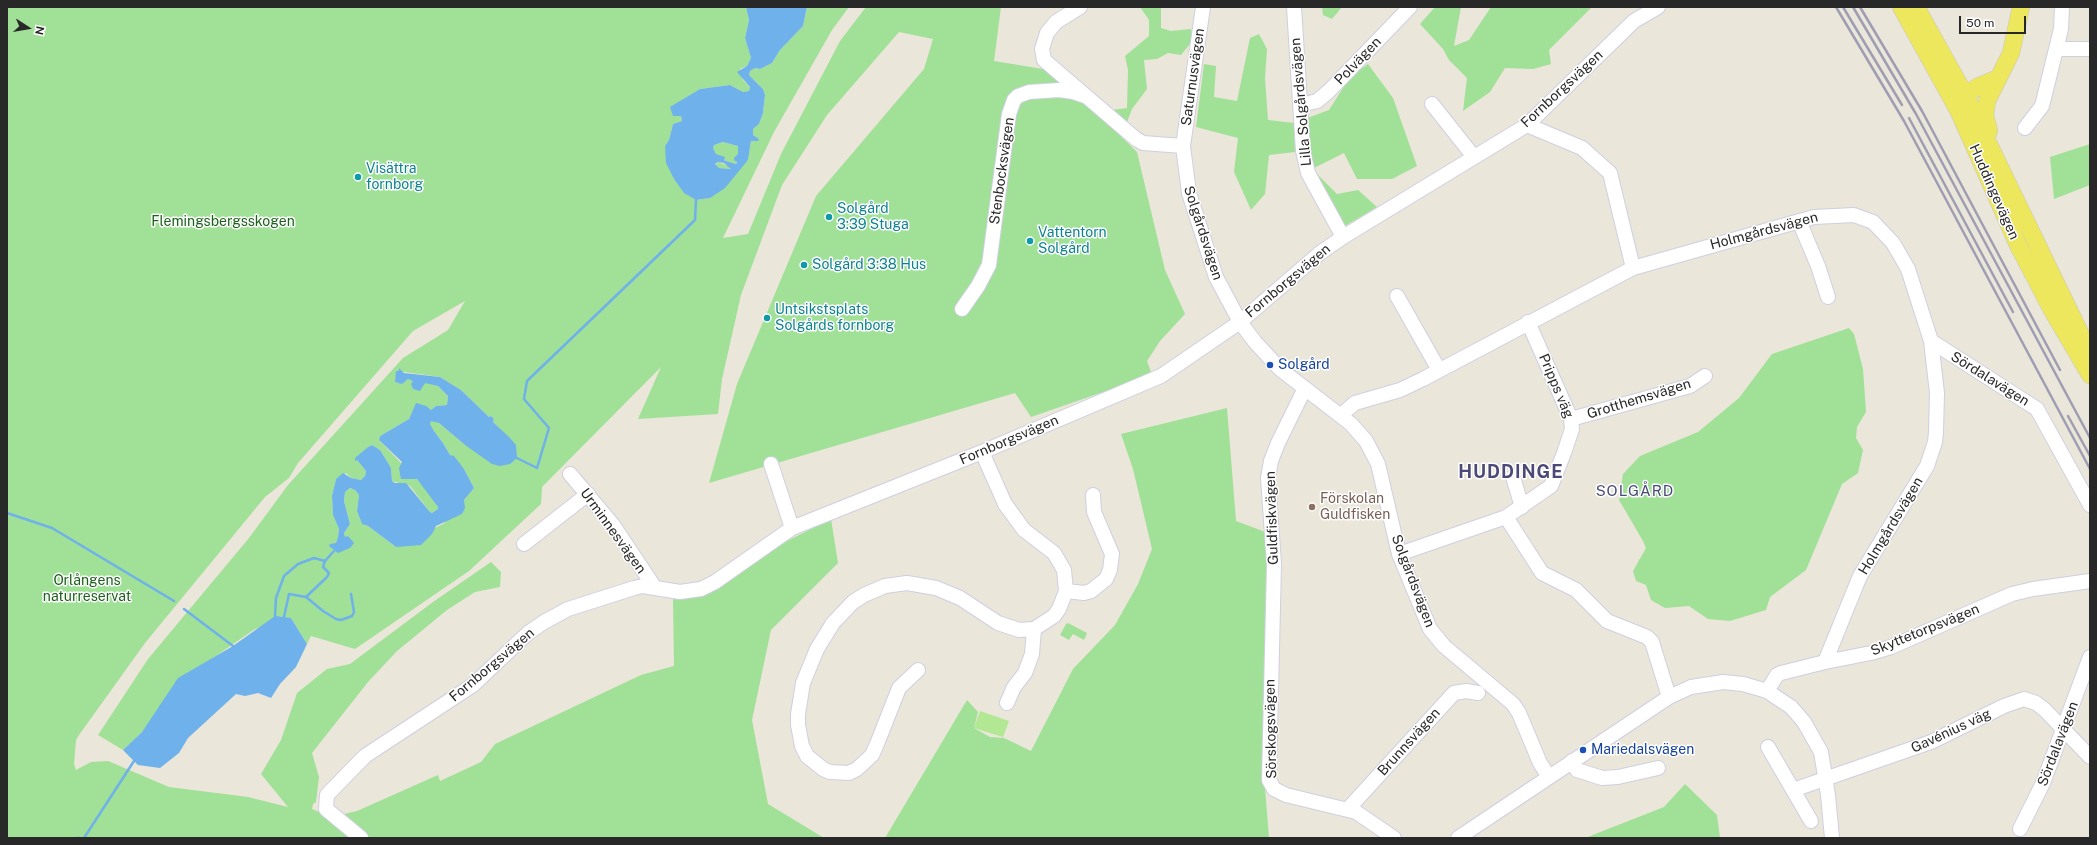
<!DOCTYPE html>
<meta charset="utf-8">
<style>
body{margin:0}
#map{position:relative;width:2097px;height:845px;overflow:hidden;background:#eae6da;font-family:"Public Sans",sans-serif}
canvas{display:block}
.frame{position:absolute;inset:0;border:8px solid #282828;pointer-events:none}
.north{position:absolute;left:8px;top:8px;width:40px;height:40px;-webkit-text-stroke:3px #fff;paint-order:stroke;rotate:102deg;font-size:11px;font-weight:700;line-height:16px;text-align:center;color:#282828}
.north::after{content:'';display:block;margin:auto;width:14px;height:18px;background:#282828;clip-path:polygon(50% 0,100% 100%,50% 72%,0 100%)}
.scale{position:absolute;left:1959px;top:16px;width:67px;height:18px;box-sizing:border-box;border:2px solid #282828;border-top:0;padding-left:5px;font-size:12px;line-height:14px;white-space:nowrap;color:#282828;-webkit-text-stroke:3px #fff;paint-order:stroke}
</style>
<div id="map">
<canvas width="2097" height="845"></canvas>
<div class="frame"></div>
<div class="north">N</div>
<div class="scale">50 m</div>
</div>
<script>
const context = document.querySelector('canvas').getContext('2d');
context.lineJoin = 'round';
function fillPath(path, color) { context.fillStyle = color; context.fill(path, 'evenodd'); }
const poly = rows => new Path2D(rows.map(r => 'M' + r).join(''));
function strokePath(path, color, width, dash) { context.strokeStyle = color; context.lineWidth = width; context.lineCap = dash ? 'butt' : 'round'; context.setLineDash(dash || []); context.stroke(path); }
function write(font, color, halo, rows, align = 'center') {
  context.font = font + ' "Public Sans",sans-serif'; context.lineWidth = 3; context.setLineDash([]); context.textBaseline = 'middle'; context.strokeStyle = halo; context.fillStyle = color; for (const [text, x, y, turn = 0] of rows) {
    context.save(); context.translate(x, y); context.rotate((+turn || 0) * Math.PI / 180); context.textAlign = isNaN(turn) ? turn : align; if (halo) context.strokeText(text, 0, 0); context.fillText(text, 0, 0); context.restore();
  }
}
fillPath(poly([
 [7,7,746,7,749,20,745,38,751,58,747,66,740,69,743,80,750,87,749,91,743,92,730,85,700,89,670,108,681,116,682,121,673,124,669,140,665,146,674,179,684,192,696,200,710,198,736,173,748,160,751,141,759,139,753,135,753,129,759,124,763,113,765,95,763,89,749,75,750,71,755,68,760,69,772,63,780,50,803,26,807,7,849,7,832,30,774,132,723,238,748,234,781,154,840,41,866,7,1001,7,994,61,1043,69,1084,100,1137,152,1165,270,1185,314,1160,341,1147,361,1152,375,1031,417,1015,393,709,483,737,384,816,196,924,69,933,39,899,32,827,115,782,185,741,295,722,379,718,414,638,419,661,367,542,487,541,504,469,571,355,649,311,636,307,644,291,618,255,629,207,662,156,713,142,732,123,750,98,735,148,659,249,538,288,485,403,358,448,330,465,301,413,331,298,463,289,478,265,497,145,643,79,735,76,740,74,764,76,770,91,762,108,761,169,787,248,797,288,807,261,774,281,740,297,693,327,669,350,664,433,602,491,562,501,572,500,587,475,592,447,610,397,651,368,682,312,753,319,777,316,802,313,804,312,809,332,817,357,811,438,775,440,781,481,762,495,744,641,675,674,666,673,599,711,593,771,549,831,519,838,563,771,630,752,720,768,804,824,838,7,838],
 [397,371,440,377,461,390,489,417,491,416,494,419,493,422,499,428,465,445,439,423,433,420,431,421,429,423,434,431,443,443,450,455,464,469,474,488,464,500,462,514,448,519,443,524,396,547,368,526,362,524,357,511,359,495,355,490,350,488,345,492,344,501,350,524,344,533,345,538,348,536,351,541,330,544,336,543,338,537,339,529,333,515,332,496,336,479,346,473,351,478,361,480,365,476,366,471,357,460,368,447,372,445,380,450,391,468,392,481,410,486,430,512,432,513,438,509,438,507,428,491,379,440,380,436,409,419,416,404,431,410,436,406,447,405,448,396,438,386,425,382,408,379,398,383,395,382],
 [1140,7,1161,7,1161,28,1171,31,1191,29,1194,39,1181,55,1168,53,1157,59,1144,60,1147,89,1132,109,1127,122,1112,110,1127,108,1128,70,1125,56,1149,36,1149,20],
 [1322,7,1342,7,1332,19,1323,15],
 [1435,7,1461,7,1454,46,1469,40,1491,7,1592,7,1549,50,1551,64,1533,69,1505,68,1490,92,1463,111,1467,78,1449,60,1443,49,1420,24],
 [1259,34,1267,49,1265,78,1268,120,1294,123,1295,152,1269,155,1265,194,1251,210,1234,172,1238,138,1196,127,1204,64,1216,66,1214,97,1237,101,1250,38],
 [1368,64,1393,98,1417,166,1392,179,1357,179,1344,153,1314,168,1302,120,1329,110,1350,77],
 [723,142,738,146,738,154,736,164,726,161,716,154,713,148,714,145],
 [2090,144,2090,185,2054,199,2050,157],
 [718,162,729,166,731,169,719,168,715,166],
 [1317,174,1337,194,1358,190,1377,207,1345,226,1311,181],
 [1849,328,1854,334,1863,369,1866,412,1857,427,1856,438,1863,450,1858,473,1842,484,1806,570,1770,597,1766,610,1730,621,1708,619,1689,606,1665,608,1651,600,1646,585,1636,581,1633,571,1646,548,1643,541,1619,500,1623,474,1640,456,1698,432,1739,398,1772,354],
 [1227,408,1236,521,1268,533,1265,788,1269,838,885,838,967,700,978,712,974,728,990,737,1004,738,1031,751,1073,669,1115,625,1138,584,1152,549,1133,469,1121,434],
 [1068,623,1087,633,1084,640,1073,634,1069,640,1060,635,1066,624],
 [1685,784,1717,815,1720,838,1585,838,1664,807]
]), '#a1e097');
fillPath(poly([
 [980,711,1009,721,1003,737,974,728]
]), '#b2e793');
fillPath(poly([
 [746,7,807,7,803,26,780,50,772,63,760,69,755,68,750,71,749,75,763,89,765,95,763,113,759,124,753,129,753,135,759,139,758,141,751,141,748,160,725,188,710,198,696,200,684,193,674,179,666,163,665,146,669,140,673,124,682,121,681,116,673,116,670,107,700,89,730,85,743,92,749,91,750,87,737,72,747,66,751,58,745,38,749,20],
 [723,142,738,146,738,154,734,158,734,160,737,162,736,164,726,161,724,160,725,157,716,154,713,148,714,145],
 [718,162,724,163,731,169,719,168,715,164],
 [399,368,404,373,440,377,461,390,489,417,491,416,494,419,493,422,510,438,516,445,517,458,510,464,500,466,492,464,465,445,439,423,431,421,430,424,434,431,443,443,450,455,454,456,464,469,474,488,464,500,465,508,462,514,436,526,432,534,421,545,396,547,368,526,362,524,357,511,359,495,355,490,350,488,345,492,344,501,350,524,344,533,345,537,348,536,354,543,350,548,338,553,329,546,330,544,336,543,338,537,339,529,333,515,332,496,336,479,343,473,351,478,361,480,365,476,366,471,357,460,355,461,355,458,368,447,372,445,380,450,385,458,391,468,392,481,395,483,406,483,430,512,432,513,438,509,438,507,417,479,401,479,399,468,402,462,379,440,380,436,409,419,416,403,426,406,431,410,436,406,447,405,448,396,438,386,425,383,420,391,413,389,411,384,413,381,408,379,402,384,395,382,396,371,399,371],
 [275,616,291,618,307,644,296,667,280,684,271,698,258,693,245,696,236,694,188,738,179,753,160,768,138,765,123,750,142,732,178,678,233,646]
]), '#6fb1ea');
strokePath(poly([
 [517,458,537,468,549,428,524,399,527,381,695,220,696,200],
 [7,513,52,528,174,601],
 [306,597,323,611,336,619,341,620,352,616,354,612,351,594],
 [184,609,233,646],
 [275,616,276,598,284,576,298,564,314,558,325,561,334,551],
 [284,617,289,594,306,597,327,577,329,573,323,567,325,561],
 [76,838,80,838],
 [84,838,134,761]
]), '#6fb1ea', 2.5);
const minor = poly([
 [1080,7,1056,22,1047,33,1042,49,1044,60,1136,139,1143,143,1183,146],
 [1203,7,1183,146,1189,193,1216,277,1240,322,1255,342,1280,369,1351,424,1366,441,1378,464,1399,554,1430,629,1444,646,1513,704,1519,713,1540,763,1549,777],
 [1294,7,1303,151,1308,173,1343,237],
 [2057,49,2090,49],
 [1432,104,1474,157],
 [1301,105,1317,101,1329,91,1410,7],
 [1527,125,1582,148,1610,173,1633,268],
 [2025,128,2042,106,2061,29,2062,7],
 [1799,221,1818,266,1828,297],
 [1397,296,1439,370],
 [962,309,978,286,989,265,1009,114,1014,100,1018,96,1029,92,1059,90,1073,92,1085,96],
 [1931,341,2037,409,2090,505],
 [1305,388,1278,443,1271,461,1268,478,1274,564,1269,780,1274,789,1286,795,1356,812,1394,838],
 [1341,415,1355,403,1400,390,1423,379,1633,268,1814,217,1854,215,1873,222,1893,243,1908,269,1931,341,1937,393,1936,432,1935,442,1927,466,1860,576,1825,662],
 [1571,419,1690,386,1705,376],
 [771,464,792,528],
 [570,474,613,525,655,588],
 [1513,477,1522,507],
 [1506,517,1542,573,1576,590,1607,621,1647,637,1652,642,1669,697],
 [524,544,588,494],
 [1399,554,1506,517,1551,486,1564,453,1572,429,1571,419,1528,322],
 [1066,591,1084,593,1091,591,1106,579,1110,570,1112,554,1094,512,1093,495],
 [918,670,899,688,877,744,872,755,857,769,849,773,830,772,823,769,807,756,802,746,798,725,798,714,803,683,817,649,833,623,853,602,864,595,885,586,907,583,936,588,960,598,998,623,1019,630,1034,629,1054,616,1059,609,1066,591,1064,570,1054,553,1024,530,1005,504,982,452],
 [1767,691,1777,675,1781,673,1825,662,1871,653,1891,647,2012,594,2033,589,2090,581],
 [1007,703,1014,687,1025,673,1032,654,1034,629],
 [1768,747,1811,821],
 [1572,761,1577,770,1602,778,1618,777,1658,768],
 [1793,790,1931,742,2004,706,2024,699,2036,703,2045,710,2090,757],
 [1348,809,1454,693,1466,691,1478,693],
 [2020,829,2043,783,2090,657],
 [361,838,326,809,327,795,365,756,473,685,528,633,544,622,568,609,634,588,643,586,680,592,701,589,715,582,792,528,982,452,1161,376,1240,322,1320,253,1343,237,1527,125,1634,21,1658,7],
 [1458,838,1669,697,1691,687,1723,682,1743,684,1767,691,1791,707,1804,722,1821,752,1828,795,1832,838]
]);
const major = poly([
 [1901,7,1959,112,2018,245,2053,312,2090,375],
 [1916,7,1965,95,2081,335,2090,351],
 [1960,104,1965,95,1979,86,1996,79],
 [1989,131,1985,115,1987,101,2011,53,2021,7]
]);
strokePath(minor, '#cfcfe1', 16);
strokePath(major, '#c7c7c7', 18);
strokePath(minor, '#fff', 14);
strokePath(major, '#ece75d', 17);
strokePath(poly([
 [1836,7,1904,121,2090,469],
 [1843,7,1902,105],
 [1853,7,1916,114,2090,438],
 [1860,7,1922,111,2060,370],
 [1909,118,2013,312],
 [2068,416,2090,456]
]), '#9e9db2', 2.5);
for (const [x, y, r, color] of [
 [358,177,4,"#0f9aa8"],
 [829,217,4,"#0f9aa8"],
 [1030,241,4,"#0f9aa8"],
 [804,265,4,"#0f9aa8"],
 [767,318,4,"#0f9aa8"],
 [1270,365,4,"#1a4fb4"],
 [1312,507,4,"#8d6e63"],
 [1583,750,4,"#1a4fb4"]
]) { const dot = new Path2D(); dot.arc(x, y, r, 0, 2 * Math.PI); context.fillStyle = color; context.fill(dot); strokePath(dot, '#fff', 1.5); }
write('14px', '#282828', '#fff', [
 ["Polvägen",1358,61,-46],
 ["Saturnusvägen",1193,77,-82],
 ["Fornborgsvägen",1562,89,-43],
 ["Lilla Solgårdsvägen",1301,102,-95],
 ["Stenbocksvägen",1002,171,-82],
 ["Huddingevägen",1994,192,66],
 ["Holmgårdsvägen",1764,231,-15],
 ["Solgårdsvägen",1203,233,72],
 ["Fornborgsvägen",1288,281,-40],
 ["Sördalavägen",1990,379,32],
 ["Pripps väg",1556,386,67],
 ["Grotthemsvägen",1639,399,-17],
 ["Fornborgsvägen",1009,440,-23],
 ["Guldfiskvägen",1272,518,-92],
 ["Holmgårdsvägen",1891,526,-59],
 ["Urminnesvägen",613,531,54],
 ["Solgårdsvägen",1413,581,69],
 ["Skyttetorpsvägen",1925,630,-22],
 ["Fornborgsvägen",492,665,-40],
 ["Sörskogsvägen",1271,729,-91],
 ["Gavénius väg",1951,731,-25],
 ["Brunnsvägen",1409,742,-48],
 ["Sördalavägen",2058,744,-69]
]);
write('14px', '#0d838f', '#fff', [
 ["Visättra",366,169],
 ["fornborg",366,185],
 ["Solgård",837,209],
 ["3:39 Stuga",837,225],
 ["Vattentorn",1038,233],
 ["Solgård",1038,249],
 ["Solgård 3:38 Hus",812,265],
 ["Untsikstsplats",775,310],
 ["Solgårds fornborg",775,326]
], 'left');
write('14px', '#1c611b', '#fff', [
 ["Flemingsbergsskogen",223,222],
 ["Orlångens",87,581],
 ["naturreservat",87,597]
]);
write('14px', '#164399', '#fff', [
 ["Solgård",1278,365],
 ["Mariedalsvägen",1591,750]
], 'left');
write('14px', '#785e54', '#fff', [
 ["Förskolan",1320,499],
 ["Guldfisken",1320,515]
], 'left');
context.letterSpacing = '1px';
write('15px', '#4b4a77', '#fff', [
 ["SOLGÅRD",1635,491]
]);
context.letterSpacing = '0px';
context.letterSpacing = '1px';
write('bold 18px', '#4b4a77', '#fff', [
 ["HUDDINGE",1511,472]
]);
context.letterSpacing = '0px';
</script>
